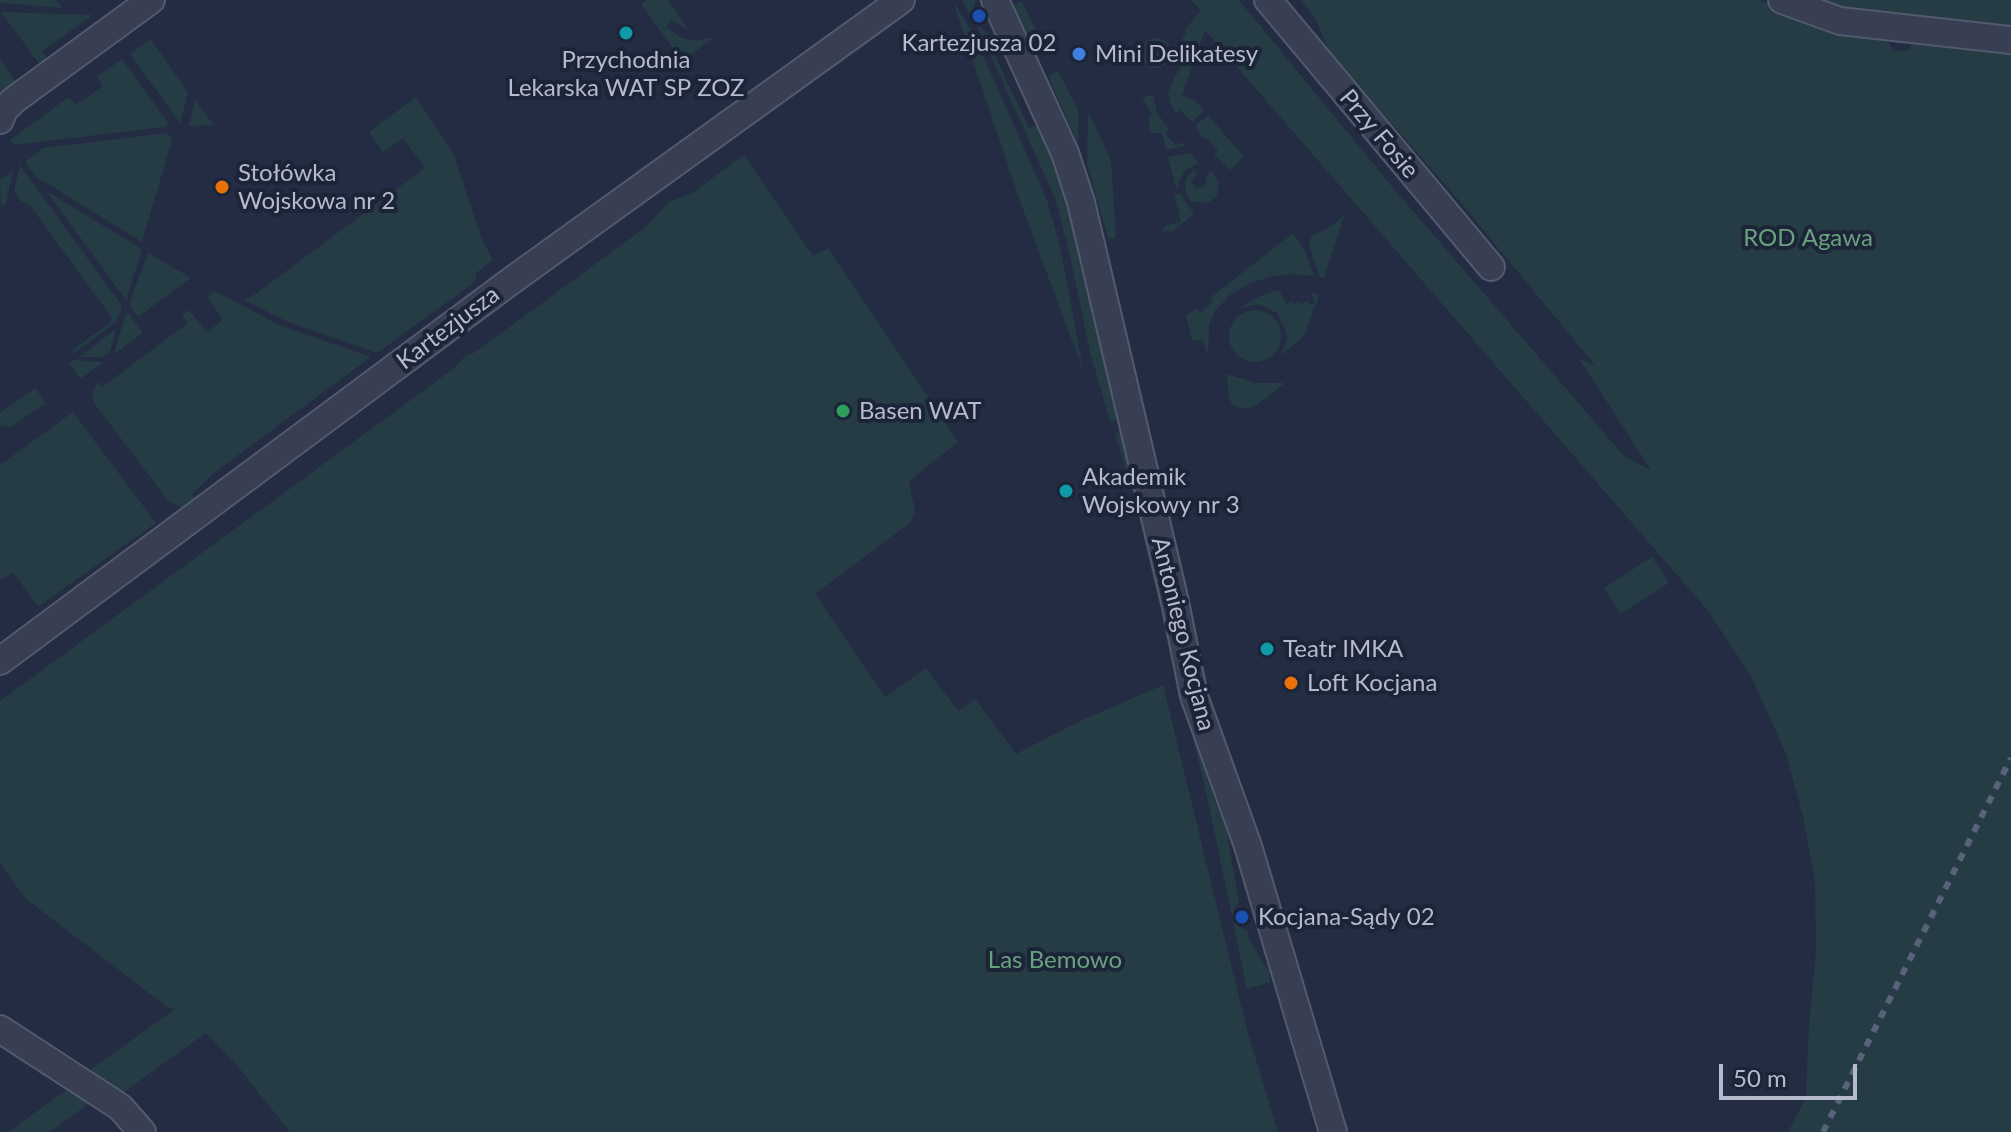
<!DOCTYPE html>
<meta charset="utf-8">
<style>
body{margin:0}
#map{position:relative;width:2011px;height:1132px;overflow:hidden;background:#232c43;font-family:Lato,sans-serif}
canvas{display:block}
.scale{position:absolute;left:1719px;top:1064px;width:138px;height:36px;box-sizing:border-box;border:4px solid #b5bacd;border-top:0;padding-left:10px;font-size:24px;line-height:28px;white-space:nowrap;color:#b5bacd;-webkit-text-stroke:6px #1c2438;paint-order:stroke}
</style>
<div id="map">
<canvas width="2011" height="1132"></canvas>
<div class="scale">50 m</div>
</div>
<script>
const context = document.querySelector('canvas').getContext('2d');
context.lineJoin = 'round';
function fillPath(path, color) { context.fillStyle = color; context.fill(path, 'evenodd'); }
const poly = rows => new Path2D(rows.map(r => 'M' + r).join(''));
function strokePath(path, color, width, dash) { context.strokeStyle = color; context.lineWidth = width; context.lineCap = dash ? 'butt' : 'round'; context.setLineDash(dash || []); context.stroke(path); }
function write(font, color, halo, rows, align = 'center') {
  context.font = font + ' Lato,sans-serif'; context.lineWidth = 8; context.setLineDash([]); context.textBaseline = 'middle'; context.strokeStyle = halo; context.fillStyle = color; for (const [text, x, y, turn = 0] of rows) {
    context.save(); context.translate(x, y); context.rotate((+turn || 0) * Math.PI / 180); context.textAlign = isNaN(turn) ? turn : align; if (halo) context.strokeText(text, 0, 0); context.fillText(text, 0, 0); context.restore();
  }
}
fillPath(poly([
 [0,0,56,0,62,8,0,3],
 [647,0,668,0,688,29,671,21,666,27,680,37,695,41,715,37,682,61,641,4],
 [962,0,976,0,973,10,978,26,988,34,995,56,1029,128,1040,124,1067,190,1119,418,1117,420,1110,421,1090,352,1070,256,1055,198,977,25],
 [1191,0,1239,0,1394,189,1625,457,1651,470,1579,359,1595,365,1460,202,1329,51,1317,22,1301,0,1759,0,1826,26,1884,36,1894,51,1909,50,1911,44,1919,39,2011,51,2011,1132,1788,1132,1806,1097,1809,1024,1816,951,1815,881,1803,816,1786,754,1751,676,1709,612,1205,30,1182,96,1195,100,1204,111,1192,122,1180,110,1176,113,1171,105,1168,93,1174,78,1186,60,1186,48,1182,37,1186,33,1185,29,1201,11],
 [1797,0,2011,0,2011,28,1905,14,1875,15],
 [953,1,974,35,1047,200,1061,250,1083,370,1021,204],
 [1021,1,1036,29,1028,34,1014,5],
 [1,12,93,15,42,51,48,61,41,66],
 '1141 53a15 15 0 1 1 30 0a15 15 0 1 1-30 0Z',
 [151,39,188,93,180,123,130,54],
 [0,59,19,86,0,105],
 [122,59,169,124,163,127,14,145,10,140,69,97,76,105,103,86,97,77],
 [1058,71,1078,109,1078,144,1048,76],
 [1153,95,1157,113,1169,129,1165,133,1176,146,1181,142,1185,146,1166,150,1162,133,1151,133,1148,117,1152,114,1142,97],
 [416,97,453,153,482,240,493,260,476,273,475,282,377,353,286,321,244,300,254,295,425,168,403,138,383,152,369,132],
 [195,100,214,125,189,126],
 [1088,111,1111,160,1116,236,1113,239,1108,238,1087,164],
 [1208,115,1244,157,1230,170,1214,155,1218,151,1206,138,1203,139,1195,126],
 [168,133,172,140,142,242,35,176,25,162,43,148],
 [1190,153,1199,163,1185,171,1179,181,1179,187,1176,188,1168,157],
 [744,155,813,256,828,248,958,442,909,481,915,511,911,522,815,594,885,697,926,668,958,711,975,699,1016,754,1080,721,1163,685,1247,1030,1278,1132,290,1132,235,1063,206,1033,121,1094,89,1071,175,1009,167,1007,25,898,0,863,0,701,453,369,466,355,474,353,647,226,669,202,691,194],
 [20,165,122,306,117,321,73,354,71,351,110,323,112,318,29,204,22,202,14,190],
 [13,170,6,204,1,206,0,180],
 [1194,170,1197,174,1191,181,1195,188,1203,187,1207,181,1205,177,1212,171,1219,183,1217,196,1208,203,1191,201,1186,194,1185,184,1187,177],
 [46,191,142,249,126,300],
 [1181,194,1194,214,1173,231,1162,231,1167,225,1181,222,1174,195],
 [1345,213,1324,278,1320,278,1309,245,1311,237,1337,222],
 [1293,233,1306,253,1314,276,1294,274,1272,276,1251,283,1231,294,1216,310,1209,324,1208,357,1203,339,1192,341,1186,316,1197,308,1201,312,1213,302,1210,298],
 [148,253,191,278,138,317,129,304],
 [1279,290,1286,304,1292,301,1294,304,1300,301,1301,304,1308,301,1310,305,1315,302,1310,291,1319,296,1304,336,1280,356,1287,341,1286,331,1277,313,1259,304,1239,308,1262,295],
 [215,291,279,325,371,357,214,473,192,494,197,503,189,507,181,507,169,502,94,403,92,395,98,381,102,387,188,323,182,315,189,310,207,332,223,320,207,297],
 '1229 336a26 26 0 1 1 52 0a26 26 0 1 1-52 0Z',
 [126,313,129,314,143,333,114,354],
 [116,329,110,352,102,357,79,357],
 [73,360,99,362,104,362,80,379,69,363],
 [1227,374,1256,383,1285,383,1254,407,1245,409,1233,405,1229,399],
 [35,388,46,403,11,427,0,426,0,413],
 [73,412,156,523,38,607,13,572,0,581,0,465],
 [1123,432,1166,607,1173,660,1133,494,1115,433],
 [1652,557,1669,583,1620,614,1604,588],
 [1181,692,1212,776,1207,779,1226,829,1239,902,1234,909,1240,927,1247,931,1253,947,1269,971,1270,982,1247,989,1205,787],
 [69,1088,91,1102,50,1132,8,1132]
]), '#253c44');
const minor = poly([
 [995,0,1065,153,1081,202,1175,602,1194,696,1248,846,1333,1132],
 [1268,0,1491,267],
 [1782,0,1840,21,2011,40],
 [0,120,4,110,14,100,151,0],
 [0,661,511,281,901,0],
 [0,1029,120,1107,142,1132]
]);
strokePath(minor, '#535a6d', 30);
strokePath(minor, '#383f53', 26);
strokePath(poly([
 [1823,1132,2011,758]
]), '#59627a', 6, [8, 8]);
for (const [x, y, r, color] of [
 [979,16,8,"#1a4fb4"],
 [626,33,8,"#0f9aa8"],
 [1079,54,8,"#3f7fe0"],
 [222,187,8,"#e8710a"],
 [843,411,8,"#2e9e5b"],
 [1066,491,8,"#0f9aa8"],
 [1267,649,8,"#0f9aa8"],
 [1291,683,8,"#e8710a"],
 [1242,917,8,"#1a4fb4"]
]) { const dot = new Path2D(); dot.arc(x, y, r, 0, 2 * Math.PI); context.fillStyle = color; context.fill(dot); strokePath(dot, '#1c2438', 3); }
write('24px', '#b5bacd', '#1c2438', [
 ["Kartezjusza 02",979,43,"center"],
 ["Mini Delikatesy",1095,54],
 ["Przychodnia",626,60,"center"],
 ["Lekarska WAT SP ZOZ",626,88,"center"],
 ["Stołówka",238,173],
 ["Wojskowa nr 2",238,201],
 ["Basen WAT",859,411],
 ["Akademik",1082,477],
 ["Wojskowy nr 3",1082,505],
 ["Teatr IMKA",1283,649],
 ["Loft Kocjana",1307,683],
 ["Kocjana-Sądy 02",1258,917]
], 'left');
write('24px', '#b5bacd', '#1c2438', [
 ["Przy Fosie",1379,134,50],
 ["Kartezjusza",448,328,-37],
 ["Antoniego Kocjana",1183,634,76]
]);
write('24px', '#69a07e', '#1c2438', [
 ["ROD Agawa",1808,238],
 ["Las Bemowo",1055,960]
]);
</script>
